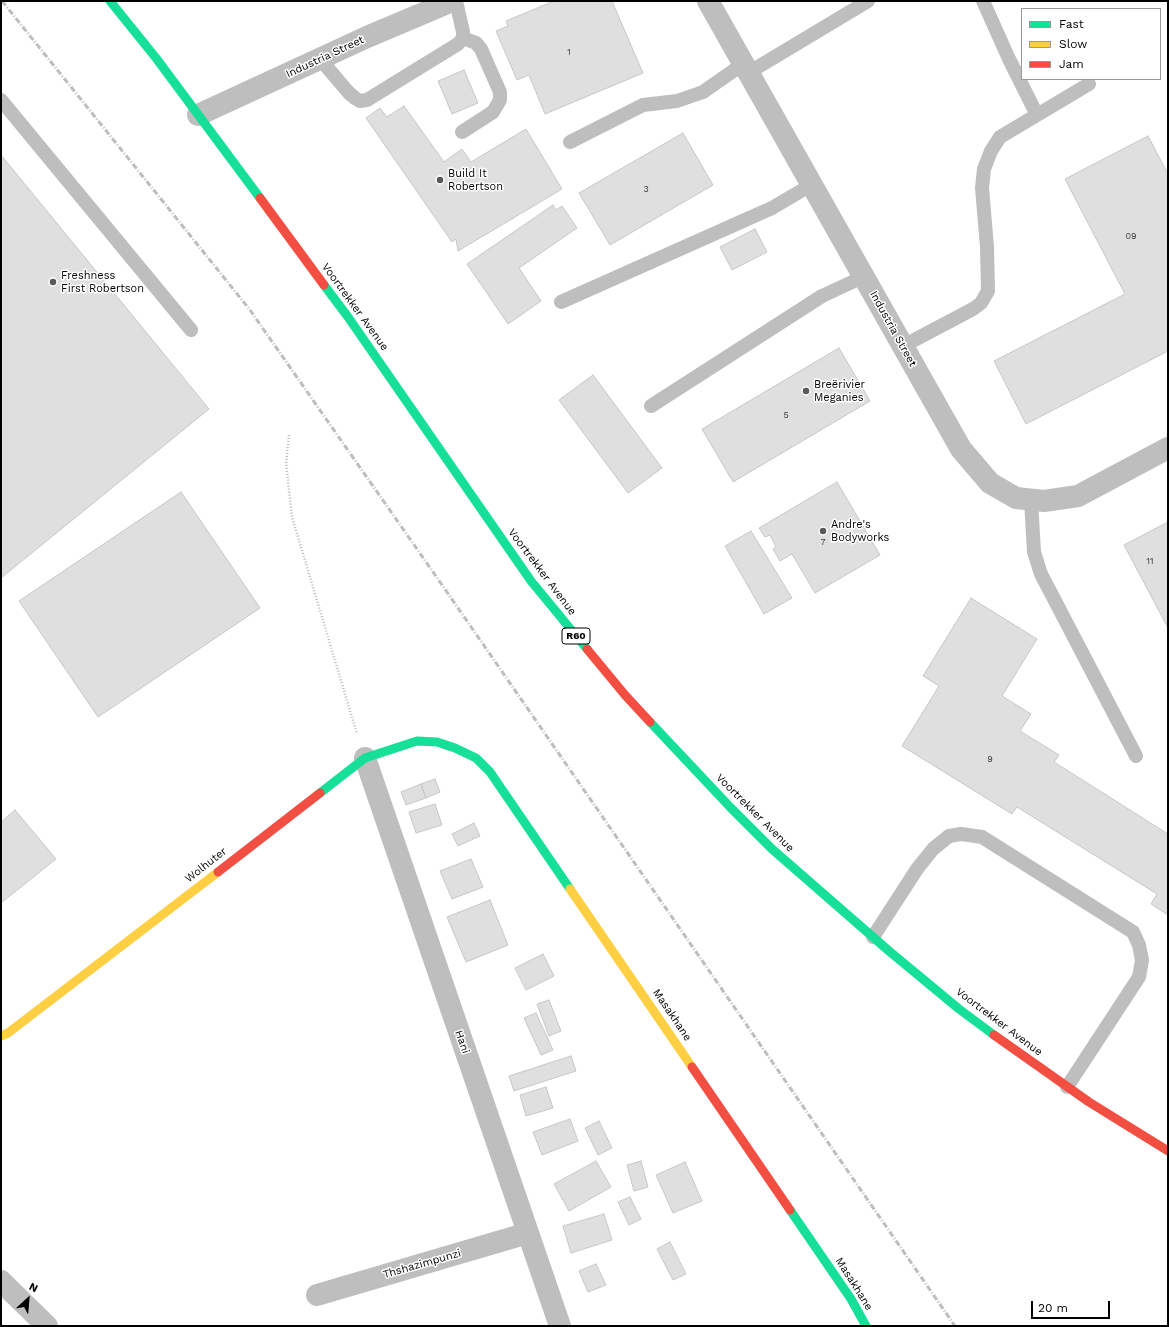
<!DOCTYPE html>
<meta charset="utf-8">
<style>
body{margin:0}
#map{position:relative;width:1169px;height:1327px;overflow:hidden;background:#fff;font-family:"Work Sans",sans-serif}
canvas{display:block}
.frame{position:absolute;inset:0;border:2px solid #000;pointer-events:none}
.legend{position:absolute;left:1021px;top:8px;width:140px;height:72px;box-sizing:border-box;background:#fff;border:1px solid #999;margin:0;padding:5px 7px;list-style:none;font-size:12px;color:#000}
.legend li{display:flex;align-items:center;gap:8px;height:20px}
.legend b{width:20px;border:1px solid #999}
.north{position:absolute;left:8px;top:1279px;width:40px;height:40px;-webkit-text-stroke:3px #fff;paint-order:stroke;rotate:26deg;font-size:11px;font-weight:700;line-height:16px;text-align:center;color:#000}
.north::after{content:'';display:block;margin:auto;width:14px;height:18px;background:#000;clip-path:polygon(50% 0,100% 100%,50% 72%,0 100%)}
.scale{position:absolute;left:1031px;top:1301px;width:79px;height:18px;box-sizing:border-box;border:2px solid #000;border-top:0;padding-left:5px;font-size:12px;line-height:14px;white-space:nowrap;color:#000;-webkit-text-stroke:3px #fff;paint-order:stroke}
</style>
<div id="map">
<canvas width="1169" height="1327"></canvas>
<div class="frame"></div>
<ul class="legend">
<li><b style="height:5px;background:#16e098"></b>Fast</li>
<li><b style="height:5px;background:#ffcf43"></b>Slow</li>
<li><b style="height:5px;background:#f24e42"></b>Jam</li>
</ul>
<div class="north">N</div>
<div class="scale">20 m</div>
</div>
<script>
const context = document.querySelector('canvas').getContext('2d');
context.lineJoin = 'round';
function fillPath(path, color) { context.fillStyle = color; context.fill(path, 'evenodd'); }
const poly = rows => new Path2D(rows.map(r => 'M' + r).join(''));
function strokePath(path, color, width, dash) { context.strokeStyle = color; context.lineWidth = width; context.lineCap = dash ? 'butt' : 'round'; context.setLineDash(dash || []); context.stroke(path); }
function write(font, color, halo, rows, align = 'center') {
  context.font = font + ' "Work Sans",sans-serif'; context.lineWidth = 3; context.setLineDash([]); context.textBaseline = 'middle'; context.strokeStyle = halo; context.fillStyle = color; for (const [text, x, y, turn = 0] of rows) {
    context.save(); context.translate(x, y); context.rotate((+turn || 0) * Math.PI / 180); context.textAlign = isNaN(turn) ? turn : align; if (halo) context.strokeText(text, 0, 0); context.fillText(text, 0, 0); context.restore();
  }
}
const building = poly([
 [554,1,612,1,643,73,545,114,529,75,517,80,496,31,508,26,506,21,554,1],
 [464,70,478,103,452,114,438,81,464,70],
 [404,106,444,162,462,149,471,162,526,129,562,189,458,251,456,239,452,242,366,118,380,108,387,117,404,106],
 [683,133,713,185,610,245,579,193,683,133],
 [1148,136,1168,174,1168,351,1026,424,994,361,1125,294,1065,179,1148,136],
 [1,155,209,409,1,578,1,155],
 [553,205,556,210,562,206,577,228,519,268,541,301,508,324,467,264,553,205],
 [755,229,767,252,732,270,720,247,755,229],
 [839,348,870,401,733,482,702,429,839,348],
 [593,375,662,468,628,493,559,400,593,375],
 [837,482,880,555,815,593,792,554,780,561,773,549,776,547,770,535,765,537,759,528,837,482],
 [181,492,260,608,98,717,19,601,181,492],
 [1168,522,1168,628,1124,545,1168,522],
 [751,531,792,598,764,614,725,546,751,531],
 [971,598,1037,639,1002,696,1031,714,1020,731,1059,755,1054,762,1168,834,1168,915,1151,904,1157,894,1017,807,1012,814,902,746,939,686,923,676,971,598],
 [435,779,440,792,426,798,421,784,435,779],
 [421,784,426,798,406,805,401,792,421,784],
 [435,804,442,825,416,833,409,812,435,804],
 [15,810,56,859,1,903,1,822,15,810],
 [474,823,480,836,458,846,452,834,474,823],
 [471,859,483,887,452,899,440,871,471,859],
 [490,900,508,945,466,962,447,917,490,900],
 [543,954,554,976,526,990,515,968,543,954],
 [549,1000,561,1031,549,1036,537,1004,549,1000],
 [536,1013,553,1050,541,1055,524,1018,536,1013],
 [571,1056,576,1071,514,1091,509,1076,571,1056],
 [546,1087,553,1108,526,1116,520,1095,546,1087],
 [570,1119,578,1141,542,1155,533,1132,570,1119],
 [599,1121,612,1148,598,1155,585,1128,599,1121],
 [596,1161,611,1187,569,1211,554,1184,596,1161],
 [641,1161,648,1187,634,1191,627,1165,641,1161],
 [685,1162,702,1201,673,1213,656,1175,685,1162],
 [630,1197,641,1219,629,1225,618,1202,630,1197],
 [604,1214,612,1240,571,1253,563,1226,604,1214],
 [670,1242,686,1274,673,1280,657,1249,670,1242],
 [596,1264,606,1285,588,1292,579,1271,596,1264]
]);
fillPath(building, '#dfdfdf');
strokePath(building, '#c7c7c7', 1);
strokePath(poly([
 [289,435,286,463,292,517,357,734]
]), '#b9b9b9', 2.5, [1, 2]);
strokePath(poly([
 [983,1,1009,59,1037,115],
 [320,59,349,93,355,98,360,101,367,100,458,44,463,38,463,32,456,1],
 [748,73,868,1],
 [1,100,191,330],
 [462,132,493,112,500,100,500,92,481,49,476,43,463,38],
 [570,142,643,105,677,101,703,92,743,64],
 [561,302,772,208,811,185],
 [903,346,973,309,981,303,988,291,987,247,982,188,984,169,991,151,1000,137,1089,84],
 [651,406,822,296,863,277],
 [1031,500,1034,552,1041,574,1136,756],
 [873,937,917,869,933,849,949,836,961,834,982,837,1133,932,1139,945,1142,960,1139,977,1067,1087]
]), '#bebebe', 14);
strokePath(poly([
 [708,1,961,449,990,483,1016,498,1044,501,1078,496,1168,448],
 [198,115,367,37,452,1],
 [365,758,560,1326],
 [1,1281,47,1326],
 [317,1295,528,1233]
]), '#bebebe', 22);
strokePath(poly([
 [110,1,156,58,260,198],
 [324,285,348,317,531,581,587,649],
 [650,722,730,807,772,849,889,951,959,1009,994,1035],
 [320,793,365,758,417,741,437,742,455,748,476,758,490,772,570,889],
 [790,1210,851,1299,866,1326]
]), '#16e098', 9);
strokePath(poly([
 [570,889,692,1067],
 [1,1036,8,1033,218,872]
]), '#ffcf43', 9);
strokePath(poly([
 [260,198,324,285],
 [587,649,625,695,650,722],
 [218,872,320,793],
 [994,1035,1089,1102,1168,1151],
 [692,1067,790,1210]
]), '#f24e42', 9);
strokePath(poly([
 [2,1,250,310,440,582,955,1326]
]), '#bebebe', 3, [6, 2, 1, 2]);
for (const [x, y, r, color] of [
 [440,180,4,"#595959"],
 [53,282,4,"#595959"],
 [806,391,4,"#595959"],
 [823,531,4,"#595959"]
]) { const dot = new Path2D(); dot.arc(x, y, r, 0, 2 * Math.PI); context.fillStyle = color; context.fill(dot); strokePath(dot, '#fff', 1.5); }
write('9px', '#383838', null, [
 ["1",569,52],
 ["3",646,189],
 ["09",1131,236],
 ["5",786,415],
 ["7",823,542],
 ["11",1150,561],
 ["9",990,759]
]);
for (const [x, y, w] of [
 [576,636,28]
]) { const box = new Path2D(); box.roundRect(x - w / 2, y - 8, w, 16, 3); context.fillStyle = '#fff'; context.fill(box); strokePath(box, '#000', 1); }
write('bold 10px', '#000', null, [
 ["R60",576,636]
]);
write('11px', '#000', '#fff', [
 ["Industria Street",325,57,-25],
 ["Voortrekker Avenue",355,307,54],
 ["Industria Street",893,329,61],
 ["Voortrekker Avenue",542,572,53],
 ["Voortrekker Avenue",755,813,45],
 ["Wolhuter",206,865,-38],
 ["Masakhane",672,1015,56],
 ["Voortrekker Avenue",999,1022,37],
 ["Hani",462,1042,71],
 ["Thshazimpunzi",422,1264,-16],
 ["Masakhane",854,1284,58]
]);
write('11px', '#000', '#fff', [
 ["Build It",448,174],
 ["Robertson",448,187],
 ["Freshness",61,276],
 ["First Robertson",61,289],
 ["Breërivier",814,385],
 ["Meganies",814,398],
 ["Andre's",831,525],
 ["Bodyworks",831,538]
], 'left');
</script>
